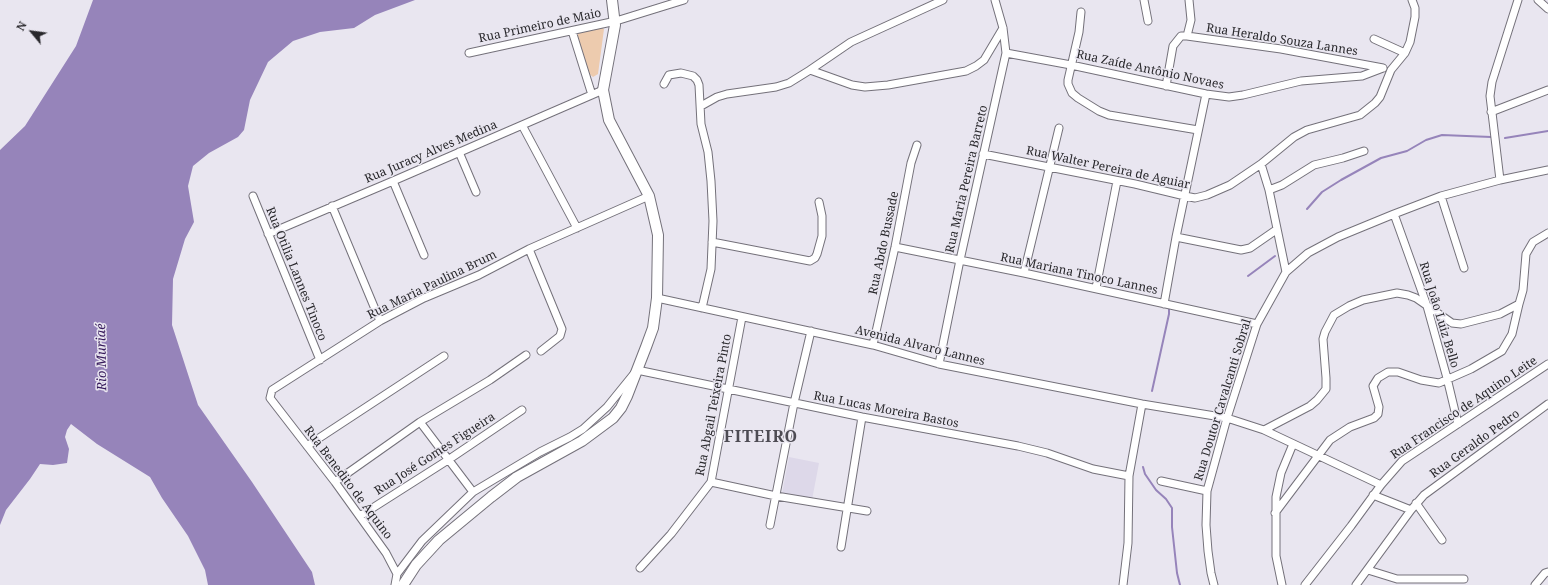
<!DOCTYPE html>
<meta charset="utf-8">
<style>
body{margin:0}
#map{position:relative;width:1548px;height:585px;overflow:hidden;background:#e9e6f0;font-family:"Noto Serif",serif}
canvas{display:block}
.north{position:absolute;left:12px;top:12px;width:40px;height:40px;-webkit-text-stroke:3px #e9e6f0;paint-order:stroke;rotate:299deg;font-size:11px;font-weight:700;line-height:16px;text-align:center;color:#29282c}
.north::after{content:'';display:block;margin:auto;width:14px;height:18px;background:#29282c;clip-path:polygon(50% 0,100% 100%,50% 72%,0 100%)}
</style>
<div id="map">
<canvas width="1548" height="585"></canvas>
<div class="north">N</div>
</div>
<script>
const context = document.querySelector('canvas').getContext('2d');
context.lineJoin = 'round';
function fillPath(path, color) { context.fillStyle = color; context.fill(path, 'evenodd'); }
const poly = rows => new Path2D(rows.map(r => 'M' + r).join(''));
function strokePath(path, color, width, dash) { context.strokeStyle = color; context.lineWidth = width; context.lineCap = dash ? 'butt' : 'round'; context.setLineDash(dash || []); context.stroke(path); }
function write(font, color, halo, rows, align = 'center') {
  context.font = font + ' "Noto Serif",serif'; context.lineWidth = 3; context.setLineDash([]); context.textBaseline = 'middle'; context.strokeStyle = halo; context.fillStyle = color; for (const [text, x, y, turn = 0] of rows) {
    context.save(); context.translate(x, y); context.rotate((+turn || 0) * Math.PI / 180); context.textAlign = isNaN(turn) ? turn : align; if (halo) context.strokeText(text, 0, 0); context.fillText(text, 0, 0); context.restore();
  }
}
fillPath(poly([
 [789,457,819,463,812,500,782,494]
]), '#ddd8e9');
fillPath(poly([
 [599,26,604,29,598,74,593,77,588,73,577,36,579,32]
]), '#edcbae');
fillPath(poly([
 [93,0,415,0,375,15,354,28,320,32,293,41,268,62,250,100,244,130,238,137,209,153,193,166,188,186,194,222,185,239,173,279,172,325,198,405,252,482,312,572,315,585,208,585,205,570,188,536,162,498,150,477,97,444,71,424,67,430,65,437,69,449,67,463,53,465,40,464,30,479,6,510,0,525,0,150,25,126,76,46]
]), '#9684ba');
strokePath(poly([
 [1505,138,1548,131],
 [1307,209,1322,192,1341,180,1381,158,1407,151,1426,140,1442,135,1491,137],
 [1248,276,1275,256],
 [1152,391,1169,314,1169,307],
 [1143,467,1145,474,1156,490,1166,499,1172,508,1172,527,1177,573,1180,585]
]), '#9684ba', 2);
const street = poly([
 [1144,0,1148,21],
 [1538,0,1548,9],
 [1081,12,1079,32,1068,80,1068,84,1072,93,1078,98,1099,111,1109,115,1198,130],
 [572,31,592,95],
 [1187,36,1191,20,1189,0],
 [1374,39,1405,53],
 [469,53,616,21,684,0],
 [1006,53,1071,65,1206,94,1229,97,1243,95,1301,81,1362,76,1383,68],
 [810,70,851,42,943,0],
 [664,84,669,75,681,73,693,76,697,80,699,85,701,124,708,152,711,181,713,221,711,269,702,308],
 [1166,86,1173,46,1181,36,1187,36,1281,49,1383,68],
 [701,106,717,97,727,94,776,87,789,83,810,70,852,85,865,87,888,85,966,71,976,66,984,60,1003,28],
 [1491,112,1548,90],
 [522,125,577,228],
 [459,152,476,192],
 [983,154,1135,184,1185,196,1195,198,1207,195,1230,185,1261,164,1294,137,1307,130,1360,115,1375,103,1380,97,1391,70,1405,53,1410,42,1415,17,1415,8,1412,0],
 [1261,164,1269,190,1286,272],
 [1500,180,1490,96,1492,82,1518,0],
 [393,181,424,255],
 [1269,190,1282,185,1314,165,1343,158,1364,151],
 [253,196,320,360],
 [1441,196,1464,268],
 [332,206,380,321],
 [1394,214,1427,306,1447,378,1458,424],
 [268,234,393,181,603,90],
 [1176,237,1241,250,1250,248,1276,230],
 [712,242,810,261,815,258,817,254,822,236,822,216,819,202],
 [895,247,1024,273,1257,324],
 [529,249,562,329,560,336,541,351],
 [1024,273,1059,128],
 [1096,288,1117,181],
 [657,298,873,345,939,364,1142,404,1227,418,1264,430,1381,485],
 [1164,304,1176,237,1206,94],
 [873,345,895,247,911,163,917,145],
 [939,364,960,260,1006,53,1003,28,995,0],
 [420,422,473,492],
 [1264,430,1310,406,1317,400,1326,389,1326,378,1323,339,1325,332,1334,315,1349,306,1363,300,1397,293,1408,295,1416,298,1452,323,1461,324,1500,314,1519,304,1523,290,1526,254,1533,242,1548,233],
 [307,446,444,356],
 [1161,481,1207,491],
 [335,482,420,422,490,380,526,355],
 [711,482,776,496,867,511],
 [1373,495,1411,510],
 [1416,503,1442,540],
 [1275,513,1330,440,1350,427,1374,418,1378,414,1379,407,1373,386,1378,378,1388,372,1398,372,1421,380,1439,383,1471,369,1502,351,1512,334,1519,304],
 [360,516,448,460,522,410],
 [770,525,794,403,811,331],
 [841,547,862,417],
 [640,568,671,534,711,482,742,317],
 [1368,570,1397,579,1464,579],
 [397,574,422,541,473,492,540,452,570,437,583,429,607,407,637,370,862,417,1018,446,1047,453,1093,469,1129,476],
 [395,585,397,574,386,553,335,482,270,398,272,390,380,321,424,298,479,275,529,249,649,196],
 [1123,585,1128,543,1129,476,1142,404],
 [1214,585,1211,573,1208,551,1206,525,1207,491,1227,418,1257,324,1286,272,1308,253,1338,237,1394,214,1441,196,1500,180,1548,170],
 [1282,585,1276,556,1276,497,1281,473,1293,444],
 [1305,585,1351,526,1381,485,1402,461,1548,364],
 [1356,585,1411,510,1424,495,1548,404],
 [1535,585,1545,573,1548,572]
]);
const secondary = poly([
 [403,585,416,565,439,540,491,497,517,477,582,441,613,418,621,408,627,396,646,347,653,328,657,298,658,235,649,196,609,120,603,90,615,25,612,0]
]);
strokePath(street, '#74717a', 9);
strokePath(secondary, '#74717a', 12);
strokePath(street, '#fff', 7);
strokePath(secondary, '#fff', 10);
write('12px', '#29282c', '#e9e6f0', [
 ["Rua Primeiro de Maio",540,26,-12],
 ["Rua Heraldo Souza Lannes",1282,40,9],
 ["Rua Zaíde Antônio Novaes",1150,70,12],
 ["Rua Juracy Alves Medina",431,152,-23],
 ["Rua Walter Pereira de Aguiar",1108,168,12],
 ["Rua Maria Pereira Barreto",967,179,-77],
 ["Rua Abdo Bussade",884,243,-78],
 ["Rua Otilia Lannes Tinoco",296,274,68],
 ["Rua Mariana Tinoco Lannes",1079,274,12],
 ["Rua Maria Paulina Brum",432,285,-26],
 ["Rua João Luiz Bello",1439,315,73],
 ["Avenida Alvaro Lannes",920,346,14],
 ["Rua Doutor Cavalcanti Sobral",1223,400,-73],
 ["Rua Abgail Teixeira Pinto",714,405,-79],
 ["Rua Francisco de Aquino Leite",1464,408,-34],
 ["Rua Lucas Moreira Bastos",886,410,11],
 ["Rua Geraldo Pedro",1475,444,-36],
 ["Rua José Gomes Figueira",435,454,-33],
 ["Rua Benedito de Aquino",348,483,53]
]);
write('italic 13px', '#371b5c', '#e9e6f0', [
 ["Rio Muriaé",102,357,-91]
]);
context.letterSpacing = '1px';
write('bold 16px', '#4d4b53', '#e9e6f0', [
 ["FITEIRO",761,437]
]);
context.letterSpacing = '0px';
</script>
